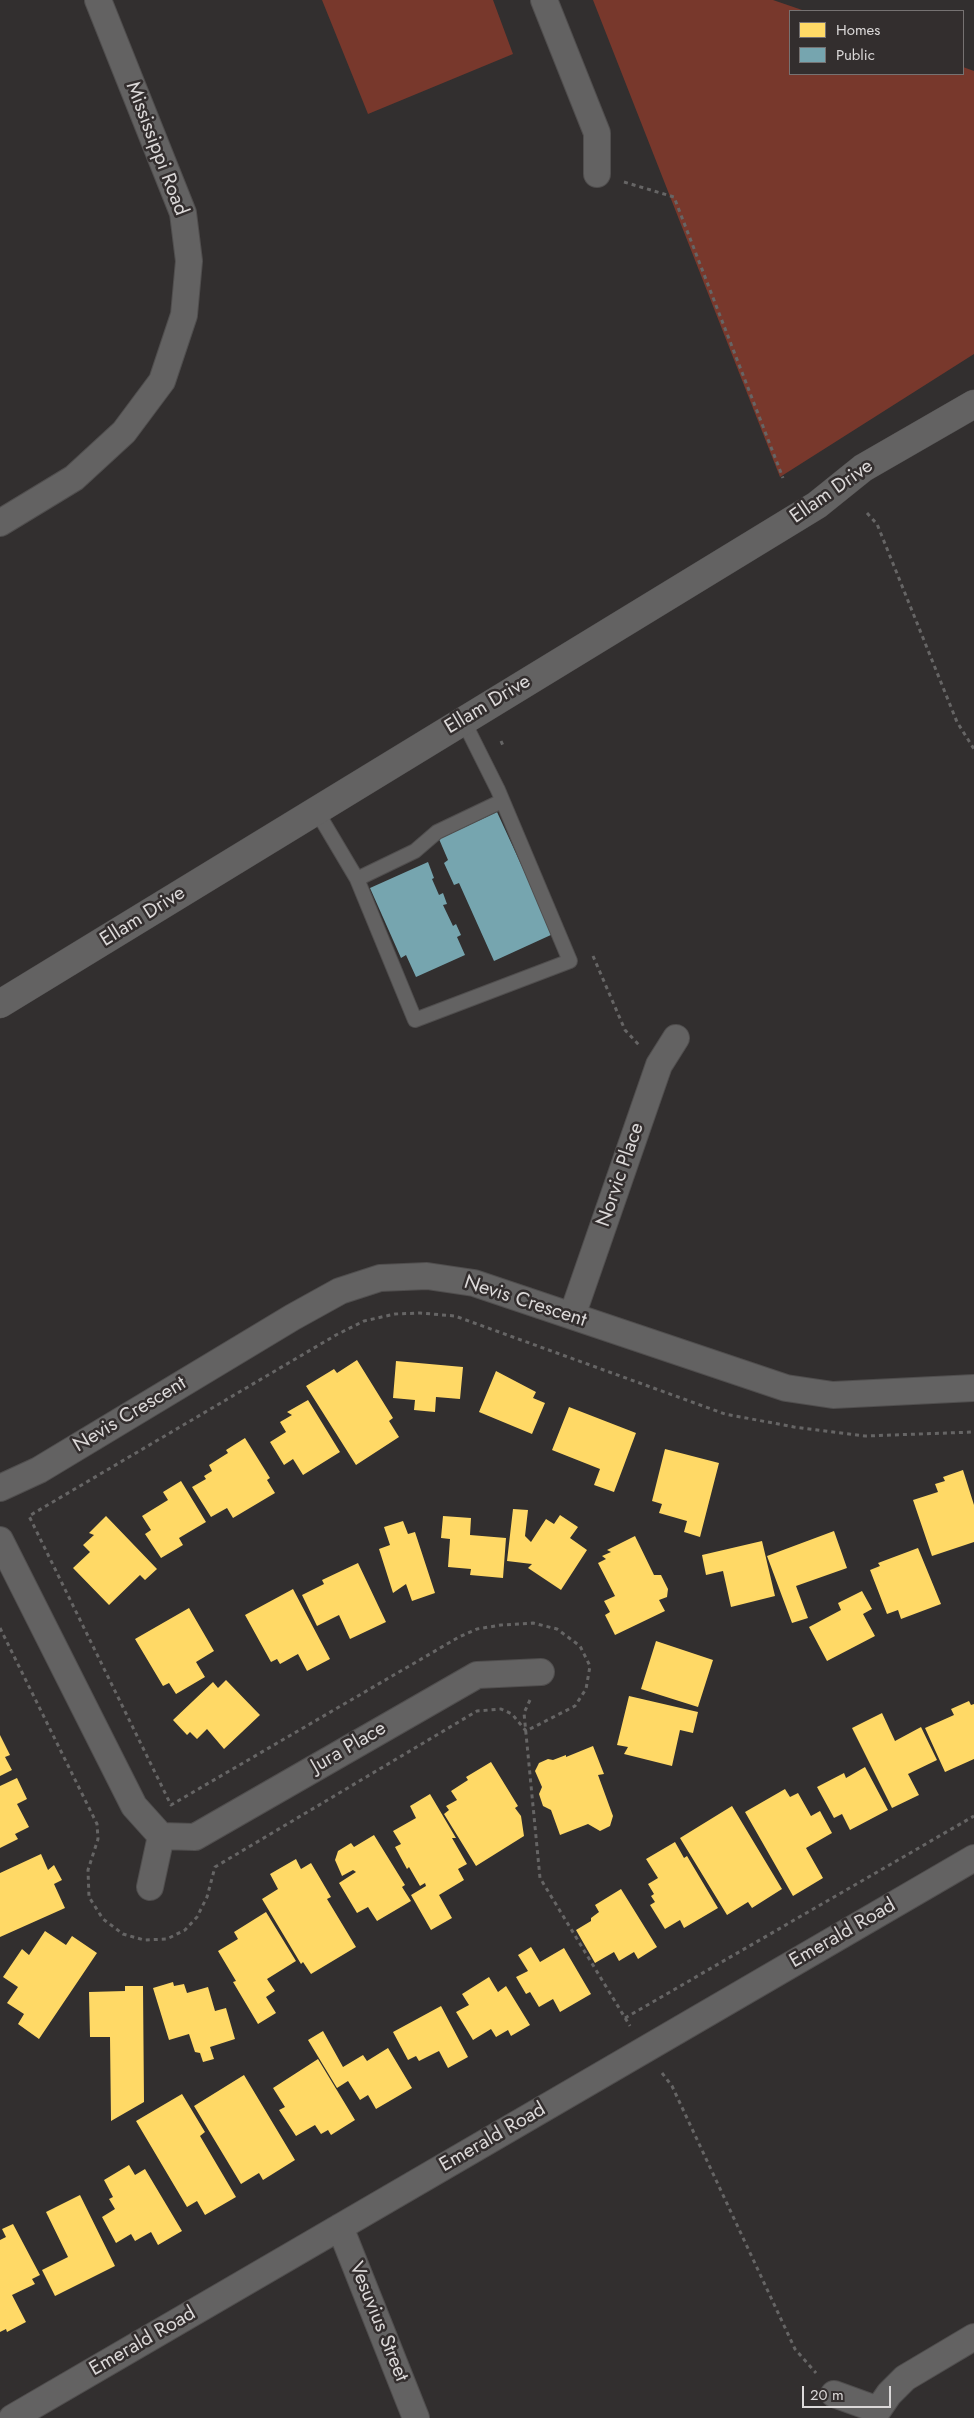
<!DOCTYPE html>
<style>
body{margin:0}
#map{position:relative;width:974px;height:2418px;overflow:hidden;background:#322f2f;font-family:Jost,sans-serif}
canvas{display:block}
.legend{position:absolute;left:789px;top:10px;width:175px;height:65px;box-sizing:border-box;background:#332e2e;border:1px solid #767272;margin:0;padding:6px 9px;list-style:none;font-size:15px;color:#dbd8d8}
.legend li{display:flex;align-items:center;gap:10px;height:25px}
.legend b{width:25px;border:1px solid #767272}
.scale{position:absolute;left:802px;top:2386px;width:89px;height:22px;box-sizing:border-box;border:2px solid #dbd8d8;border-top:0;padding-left:6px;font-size:15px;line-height:18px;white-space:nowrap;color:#dbd8d8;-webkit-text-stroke:4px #332e2e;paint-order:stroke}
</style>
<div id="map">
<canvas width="974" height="2418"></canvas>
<ul class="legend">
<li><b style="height:14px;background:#ffd966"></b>Homes</li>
<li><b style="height:14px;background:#76a5af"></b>Public</li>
</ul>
<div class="scale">20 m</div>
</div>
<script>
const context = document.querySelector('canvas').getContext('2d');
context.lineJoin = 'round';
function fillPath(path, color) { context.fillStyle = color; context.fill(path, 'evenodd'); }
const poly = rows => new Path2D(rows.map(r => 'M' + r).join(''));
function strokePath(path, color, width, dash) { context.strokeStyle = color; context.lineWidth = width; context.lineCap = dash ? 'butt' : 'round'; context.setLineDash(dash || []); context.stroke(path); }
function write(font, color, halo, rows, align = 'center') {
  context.font = font + ' Jost,sans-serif'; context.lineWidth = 5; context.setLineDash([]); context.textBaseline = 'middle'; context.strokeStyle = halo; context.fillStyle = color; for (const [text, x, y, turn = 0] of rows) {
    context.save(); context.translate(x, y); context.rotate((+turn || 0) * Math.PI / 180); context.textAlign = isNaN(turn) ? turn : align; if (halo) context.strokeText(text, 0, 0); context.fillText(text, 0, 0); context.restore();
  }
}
fillPath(poly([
 [322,0,493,0,513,54,368,114],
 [593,0,773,0,805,11,790,11,790,74,963,74,963,67,974,71,974,354,780,477]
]), '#78382c');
fillPath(poly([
 [357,1360,393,1418,389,1421,399,1437,356,1465,306,1386,334,1369,337,1373],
 [396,1361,463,1367,460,1399,436,1397,435,1412,414,1410,415,1400,393,1398],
 [496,1371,536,1392,533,1398,545,1403,532,1434,479,1412],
 [308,1400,340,1452,303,1475,293,1459,284,1465,270,1442,286,1432,280,1422,292,1415,287,1412],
 [569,1407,636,1433,614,1492,594,1485,600,1469,552,1450],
 [245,1438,270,1478,267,1480,275,1493,233,1518,227,1508,211,1517,192,1487,206,1479,204,1476,212,1471,209,1465,228,1453,226,1450],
 [665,1449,719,1463,700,1537,684,1532,687,1521,659,1513,662,1504,652,1501],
 [963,1470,974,1505,974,1542,932,1556,913,1500,938,1492,935,1484,945,1481,943,1477],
 [181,1481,206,1522,179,1538,183,1545,161,1558,145,1534,151,1530,142,1516,168,1500,163,1492],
 [513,1509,528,1510,525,1536,531,1542,546,1519,554,1524,560,1515,578,1527,570,1538,587,1550,561,1590,528,1568,532,1564,507,1561],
 [106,1516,157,1569,145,1580,140,1575,109,1605,73,1568,90,1552,83,1545,94,1535,89,1533],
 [443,1516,471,1518,470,1535,506,1538,503,1578,470,1575,471,1569,448,1567,450,1539,441,1538],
 [403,1521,408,1534,415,1532,435,1593,412,1601,406,1584,393,1593,379,1549,390,1545,384,1527],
 [834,1531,847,1568,796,1586,808,1618,792,1623,767,1556],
 [635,1536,654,1575,661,1575,668,1589,667,1597,659,1600,665,1611,615,1635,605,1615,610,1612,604,1601,615,1596,598,1563,606,1559,602,1556,611,1552,607,1550],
 [762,1541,775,1596,731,1607,723,1571,706,1575,702,1555],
 [918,1548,941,1604,901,1619,898,1610,887,1614,870,1570,880,1566,878,1563],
 [358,1563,386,1622,350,1639,339,1615,317,1626,302,1595,324,1584,322,1580],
 [293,1589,330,1659,307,1671,298,1654,280,1664,277,1659,271,1662,245,1615],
 [862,1591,872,1609,863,1614,875,1636,827,1661,809,1627,841,1610,838,1603],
 [189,1608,214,1651,196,1662,205,1677,176,1694,169,1683,163,1686,135,1639],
 [656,1641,713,1660,698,1707,641,1689],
 [226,1680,260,1715,224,1749,207,1729,197,1739,190,1732,187,1735,173,1720,213,1682,218,1688],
 [629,1696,698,1712,693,1733,680,1730,672,1766,624,1754,628,1747,617,1745],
 [969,1701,971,1705,974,1704,974,1759,945,1772,925,1728,954,1715,951,1709],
 [882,1713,895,1741,921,1727,937,1760,908,1774,919,1795,892,1808,852,1728],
 [0,1735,10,1755,5,1757,12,1770,0,1776],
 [593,1746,604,1774,598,1775,613,1816,610,1826,600,1831,588,1824,560,1835,551,1810,543,1806,539,1794,542,1787,535,1771,539,1763,548,1759,553,1760,566,1755,566,1757],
 [491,1762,518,1806,515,1808,521,1816,524,1836,476,1866,444,1814,449,1810,446,1806,457,1800,451,1791,468,1780,466,1777],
 [865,1767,888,1810,850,1830,842,1814,834,1818,817,1787,844,1773,846,1778],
 [17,1778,27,1799,17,1804,29,1827,15,1834,18,1839,0,1848,0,1786],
 [785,1789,790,1797,798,1793,811,1816,820,1811,832,1833,806,1848,823,1878,793,1896,745,1812],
 [430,1794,456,1838,452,1838,467,1864,458,1869,464,1880,439,1895,452,1918,431,1930,411,1895,426,1886,425,1883,420,1886,409,1867,407,1869,395,1847,401,1844,393,1831,416,1818,410,1806],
 [732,1806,782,1889,752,1908,748,1902,727,1915,680,1838],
 [374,1835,405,1885,402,1887,411,1901,377,1921,368,1907,357,1913,339,1883,356,1872,353,1870,342,1876,335,1860,338,1851,351,1843,354,1847],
 [675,1842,684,1858,687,1856,718,1908,684,1928,680,1920,665,1929,650,1905,655,1902,651,1896,654,1894,648,1884,658,1878,646,1859],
 [41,1854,48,1870,54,1865,62,1880,54,1884,65,1908,0,1937,0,1873],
 [296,1859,301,1869,311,1863,331,1897,327,1899,356,1947,311,1974,303,1962,301,1964,262,1899,278,1889,270,1874],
 [621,1889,657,1947,638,1959,634,1952,619,1961,614,1952,595,1963,576,1930,591,1921,591,1918,599,1912,595,1905],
 [266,1912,296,1961,267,1979,275,1991,266,1997,276,2013,258,2024,233,1982,236,1981,218,1951,238,1939,234,1932],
 [45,1931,66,1945,72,1936,97,1953,39,2039,18,2024,24,2014,7,2003,18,1987,3,1977,22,1949,29,1955],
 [531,1947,540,1962,564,1948,591,1994,560,2012,553,1999,539,2007,530,1992,526,1994,516,1977,528,1971,518,1955],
 [489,1977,498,1992,506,1986,530,2025,511,2036,508,2030,496,2037,491,2029,473,2040,456,2012,469,2005,462,1994],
 [173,1982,174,1986,184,1984,187,1993,208,1987,215,2011,226,2008,235,2039,210,2047,214,2059,203,2062,200,2053,195,2052,189,2034,169,2040,153,1988],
 [125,1986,143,1986,144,2102,111,2121,110,2037,90,2037,89,1992,125,1991],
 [441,2006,468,2057,448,2068,439,2051,419,2061,416,2056,408,2060,393,2032],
 [323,2031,343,2067,363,2055,367,2061,388,2048,412,2088,376,2109,368,2095,360,2100,348,2081,337,2088,308,2040],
 [318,2059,355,2120,331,2135,328,2130,321,2134,315,2125,296,2136,279,2110,285,2107,273,2088],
 [244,2075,295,2160,263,2180,259,2173,241,2184,194,2106],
 [182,2094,205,2132,200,2136,236,2197,205,2215,197,2201,187,2207,136,2121],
 [129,2165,135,2175,145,2169,182,2231,158,2245,151,2232,135,2241,131,2234,116,2243,102,2217,115,2209,109,2199,113,2197,104,2180],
 [80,2195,115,2266,55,2296,42,2270,68,2257,46,2212],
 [13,2224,40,2275,32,2279,35,2284,12,2295,26,2322,7,2332,6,2329,0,2332,0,2240,6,2237,2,2229]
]), '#ffd966');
fillPath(poly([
 [497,812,553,934,494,961,459,883,454,885,444,863,448,860,439,839],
 [428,862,434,878,432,879,439,895,443,893,447,904,443,905,453,926,456,924,461,935,457,937,465,955,416,977,406,955,401,958,370,888]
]), '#76a5af');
const service = poly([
 [316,810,357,879,415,1020,570,961,498,790,463,720],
 [357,879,415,851,437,832,502,801]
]);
const minor = poly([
 [544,0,597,133,597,174],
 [0,523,74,478,124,432,162,381,184,315,189,261,183,213,98,0],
 [572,1316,659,1065,676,1038],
 [0,1488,39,1470,293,1317,340,1291,380,1278,427,1276,474,1283,786,1388,833,1395,974,1388],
 [0,1540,134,1806,161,1836,150,1887],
 [161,1836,195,1837,477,1675,541,1672],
 [340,2227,416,2418],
 [834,2394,878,2410,889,2394,905,2378,974,2337],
 [12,2418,974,1858]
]);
const tertiary = poly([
 [0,1004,817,505,863,468,974,404]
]);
strokePath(service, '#504e4e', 16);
strokePath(minor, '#504e4e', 28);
strokePath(tertiary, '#504e4e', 29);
strokePath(poly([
 [624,182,674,197,783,478],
 [867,513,877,524,957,722,974,749],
 [501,741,504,748],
 [593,956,625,1030,639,1045],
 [0,1628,97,1824,98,1839,88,1870,89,1897,103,1919,123,1934,144,1940,167,1939,185,1930,197,1917,207,1897,215,1867,477,1711,501,1709,512,1714,526,1731,575,1706,586,1689,590,1666,580,1646,557,1629,533,1623,501,1625,477,1629,459,1637,171,1805,29,1516,336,1335,364,1321,395,1314,420,1313,455,1316,725,1414,794,1427,865,1436,974,1432],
 [530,1700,524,1713,540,1878,630,2026],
 [625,2018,974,1816],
 [662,2073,672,2086,795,2349,816,2373]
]), '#666565', 3, [4, 4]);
strokePath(service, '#636262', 14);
strokePath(minor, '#636262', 26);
strokePath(tertiary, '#636262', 28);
write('20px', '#dbd8d8', '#332e2e', [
 ["Mississippi Road",156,149,69],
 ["Ellam Drive",832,492,-35],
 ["Ellam Drive",488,705,-31],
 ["Ellam Drive",143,917,-32],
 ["Norvic Place",621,1175,-71],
 ["Nevis Crescent",525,1302,18],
 ["Nevis Crescent",130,1415,-31],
 ["Jura Place",349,1748,-30],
 ["Emerald Road",843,1934,-30],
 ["Emerald Road",493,2138,-30],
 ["Vesuvius Street",378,2322,68],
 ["Emerald Road",143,2342,-30]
]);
</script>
